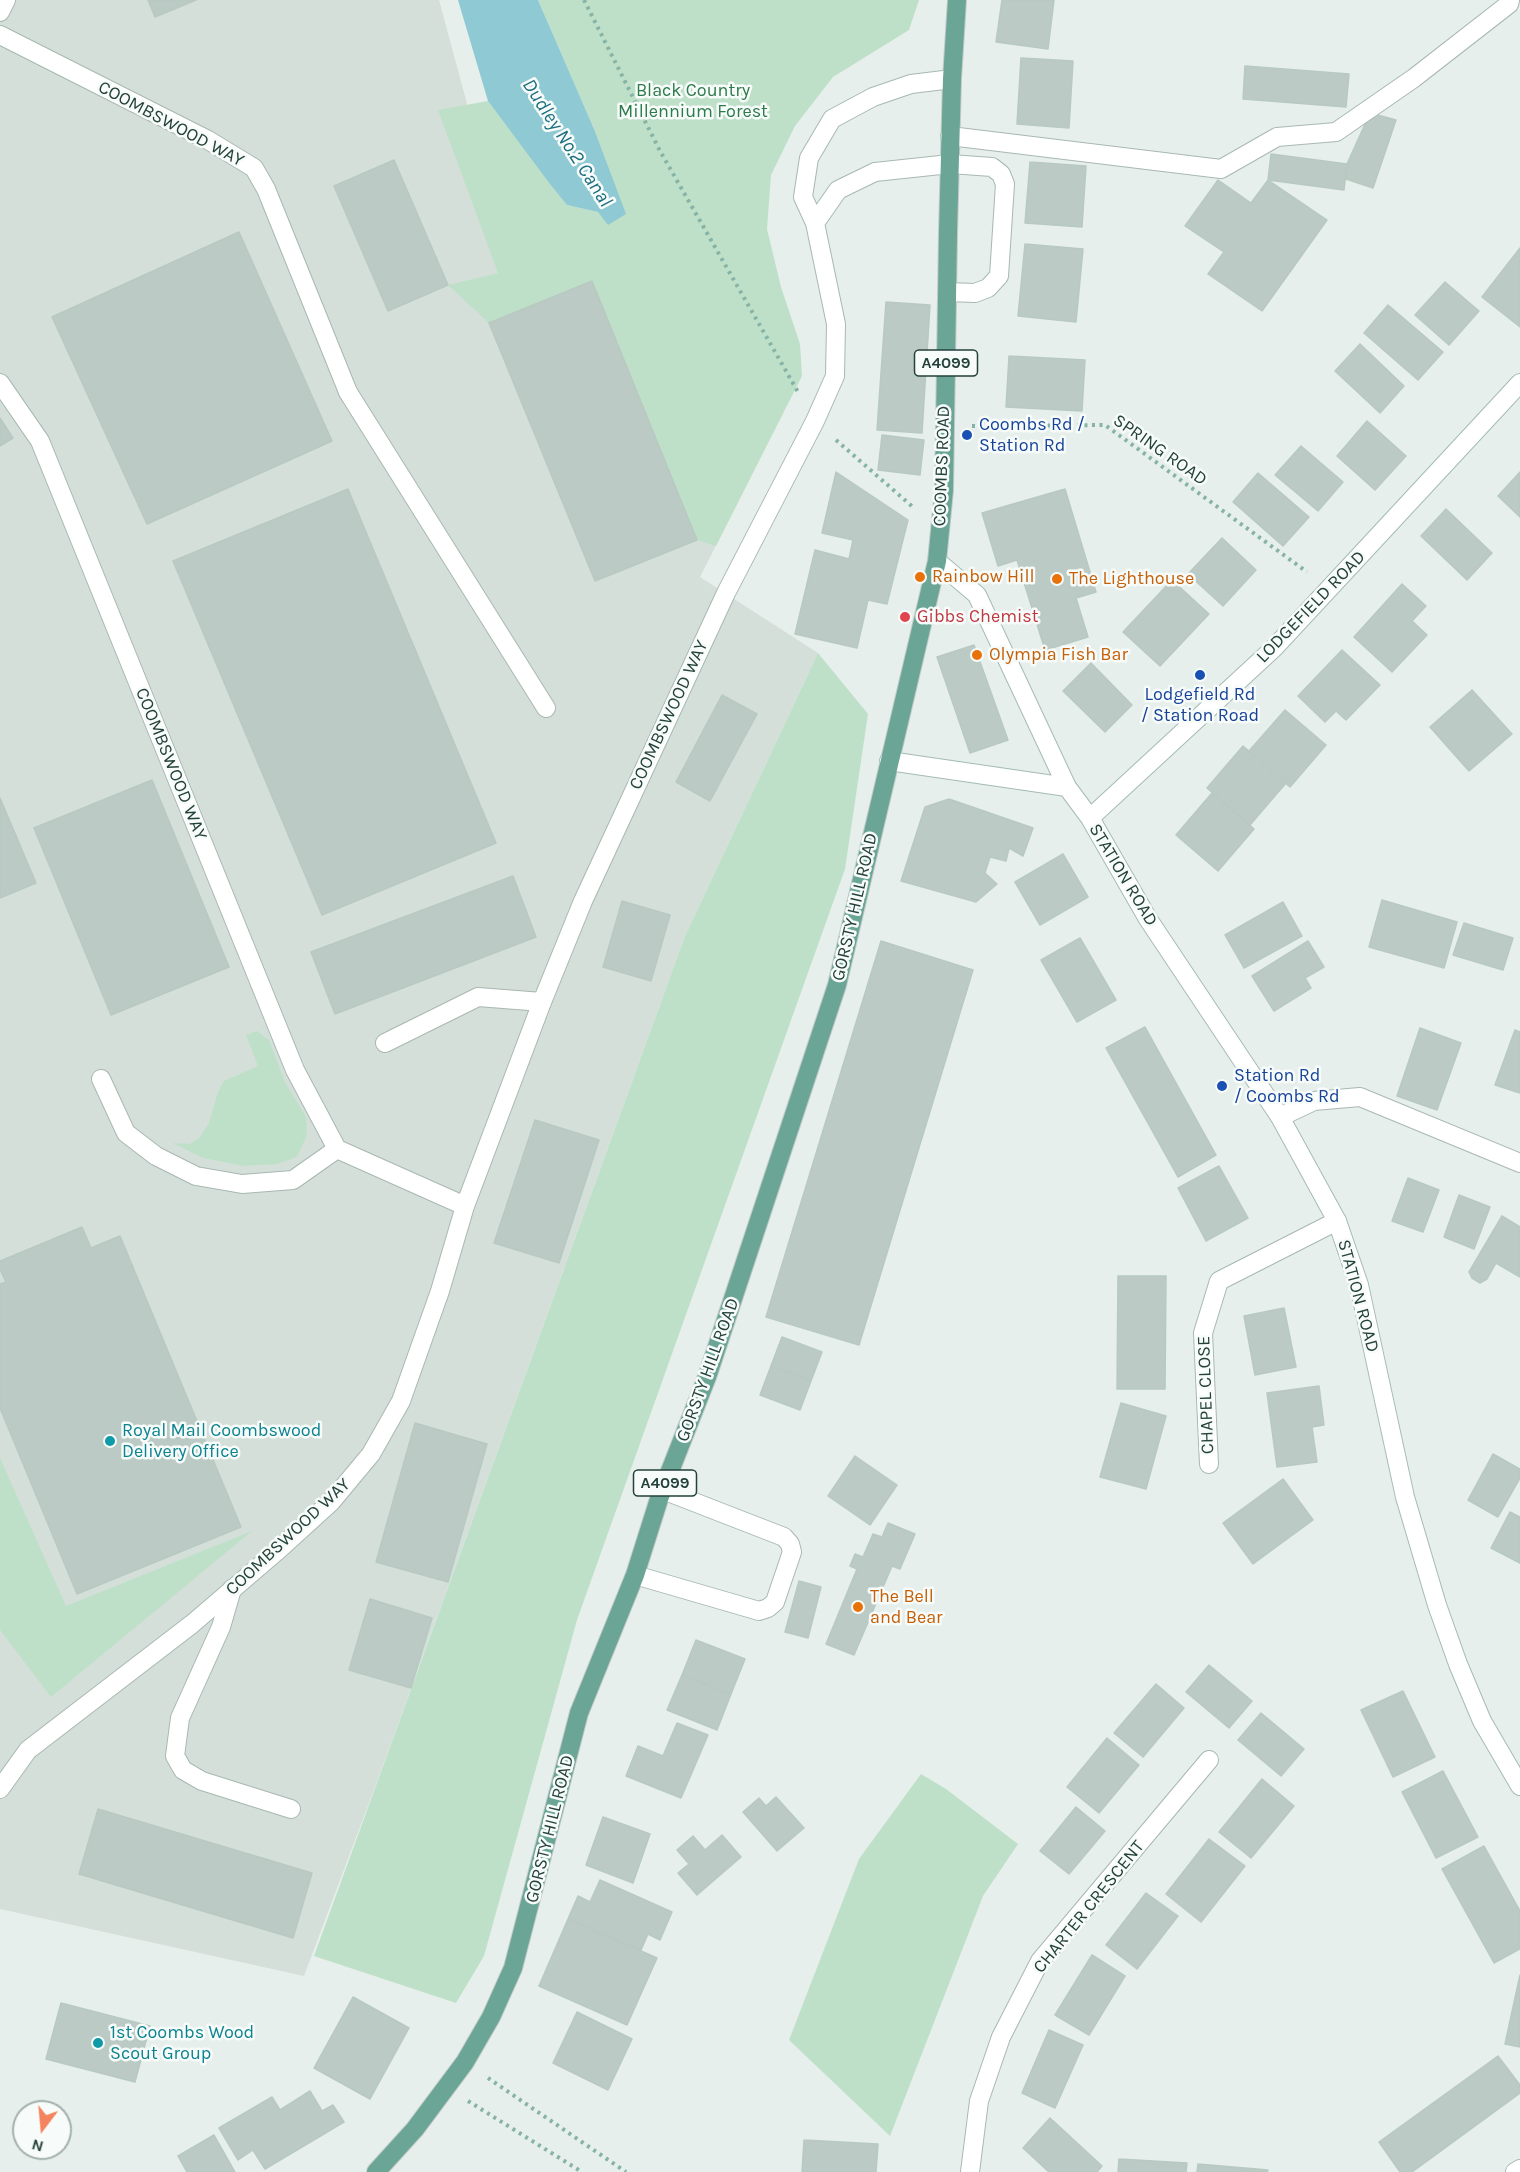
<!DOCTYPE html>
<style>
body{margin:0}
#map{position:relative;width:1520px;height:2172px;overflow:hidden;background:#e6efeb;font-family:Karla,sans-serif}
canvas{display:block}
.north{position:absolute;left:12px;top:2100px;width:60px;height:60px;box-sizing:border-box;background:#f7fbf9;border:2px solid #a3b1ad;border-radius:50%;rotate:196deg;font-size:16px;font-weight:700;line-height:24px;text-align:center;color:#24423a}
.north::after{content:'';display:block;margin:auto;width:21px;height:27px;background:#f4845f;clip-path:polygon(50% 0,100% 100%,50% 72%,0 100%)}
</style>
<div id="map">
<canvas width="1520" height="2172"></canvas>
<div class="north">N</div>
</div>
<script>
const context = document.querySelector('canvas').getContext('2d');
context.lineJoin = 'round';
function fillPath(path, color) { context.fillStyle = color; context.fill(path, 'evenodd'); }
const poly = rows => new Path2D(rows.map(r => 'M' + r).join(''));
function strokePath(path, color, width, dash) { context.strokeStyle = color; context.lineWidth = width; context.lineCap = dash ? 'butt' : 'round'; context.setLineDash(dash || []); context.stroke(path); }
function write(font, color, halo, rows, align = 'center') {
  context.font = font + ' Karla,sans-serif'; context.lineWidth = 5; context.setLineDash([]); context.textBaseline = 'middle'; context.strokeStyle = halo; context.fillStyle = color; for (const [text, x, y, turn = 0] of rows) {
    context.save(); context.translate(x, y); context.rotate((+turn || 0) * Math.PI / 180); context.textAlign = isNaN(turn) ? turn : align; if (halo) context.strokeText(text, 0, 0); context.fillText(text, 0, 0); context.restore();
  }
}
fillPath(poly([
 [0,0,439,0,512,270,784,411,700,577,818,653,685,936,378,1779,304,1976,0,1909]
]), '#d4dfda');
fillPath(poly([
 [538,0,919,0,909,30,833,77,795,126,771,175,767,229,781,287,800,344,802,376,716,546,697,540,592,282,489,323,448,285,498,273,438,110,488,101,567,205,598,212,594,129],
 [818,653,868,714,845,869,577,1620,484,1956,456,2003,314,1956,685,936],
 [257,1031,269,1040,285,1082,306,1117,307,1135,297,1157,277,1164,244,1166,203,1158,173,1143,190,1144,200,1137,209,1123,218,1092,224,1081,258,1066,246,1035],
 [0,1458,66,1606,252,1531,51,1697,0,1630],
 [921,1774,946,1789,1018,1844,983,1896,890,2136,789,2040,859,1859]
]), '#bfe0c8');
fillPath(poly([
 [458,0,538,0,594,129,626,214,608,225,598,212,567,205,550,184,488,101]
]), '#8ec9d4');
const building = poly([
 [148,0,196,0,155,17,148,0],
 [1002,0,1054,0,1048,49,996,42,1002,0],
 [1021,58,1073,61,1069,128,1017,124,1021,58],
 [1245,66,1349,74,1346,107,1243,99,1245,66],
 [1370,113,1396,120,1373,188,1346,179,1347,164,1370,113],
 [1271,154,1347,164,1344,190,1268,180,1271,154],
 [394,160,448,285,388,311,334,186,394,160],
 [1030,162,1086,166,1082,227,1025,223,1030,162],
 [1218,180,1251,203,1268,180,1327,220,1262,311,1208,274,1224,252,1185,226,1218,180],
 [239,232,332,441,147,524,52,317,239,232],
 [1025,244,1083,249,1076,322,1018,316,1025,244],
 [1520,248,1520,327,1482,297,1520,248],
 [592,281,697,540,595,581,489,323,592,281],
 [1445,282,1479,311,1449,345,1415,315,1445,282],
 [886,302,930,305,922,433,877,430,886,302],
 [1388,305,1443,352,1418,380,1364,333,1388,305],
 [1360,344,1404,386,1380,413,1335,371,1360,344],
 [1009,356,1085,360,1082,411,1006,407,1009,356],
 [0,418,13,438,0,446,0,418],
 [1367,421,1406,456,1375,490,1337,456,1367,421],
 [882,435,924,440,920,475,878,470,882,435],
 [1301,446,1343,482,1318,511,1275,475,1301,446],
 [836,472,908,520,887,604,868,600,857,648,795,634,815,550,849,559,853,540,822,533,836,472],
 [1520,472,1520,517,1498,496,1520,472],
 [1258,473,1309,517,1283,546,1233,502,1258,473],
 [348,489,496,843,322,915,173,561,348,489],
 [1065,489,1096,592,1076,598,1088,637,1045,650,1017,560,998,566,982,513,1065,489],
 [1446,509,1492,553,1467,580,1421,536,1446,509],
 [1222,538,1256,570,1223,606,1188,574,1222,538],
 [1172,580,1209,614,1160,666,1123,632,1172,580],
 [1402,584,1426,606,1412,621,1427,635,1392,672,1354,637,1402,584],
 [974,645,1008,740,970,753,937,657,974,645],
 [1342,650,1380,685,1346,720,1336,711,1325,722,1298,696,1342,650],
 [1091,663,1132,705,1105,732,1063,691,1091,663],
 [1472,690,1512,734,1469,771,1430,727,1472,690],
 [722,695,757,714,710,801,676,782,722,695],
 [1285,710,1326,745,1290,787,1249,751,1285,710],
 [1243,746,1286,783,1250,825,1207,788,1243,746],
 [152,780,229,967,111,1015,34,828,152,780],
 [1212,793,1254,829,1218,871,1176,835,1212,793],
 [0,798,36,883,0,898,0,798],
 [949,799,1033,828,1023,856,1009,848,1006,861,990,857,985,873,997,884,976,902,901,881,925,807,949,799],
 [1063,854,1088,897,1040,925,1015,882,1063,854],
 [513,876,536,937,335,1014,311,952,513,876],
 [1382,900,1457,922,1444,968,1369,947,1382,900],
 [622,901,670,915,651,981,603,967,622,901],
 [1283,902,1302,936,1244,968,1225,935,1283,902],
 [1464,923,1513,938,1503,970,1453,955,1464,923],
 [1080,938,1116,1000,1077,1022,1041,960,1080,938],
 [881,941,973,970,859,1345,766,1317,881,941],
 [1308,941,1324,967,1305,978,1311,988,1274,1011,1252,976,1308,941],
 [1145,1027,1216,1155,1178,1177,1106,1048,1145,1027],
 [1420,1028,1461,1043,1437,1110,1397,1096,1420,1028],
 [1515,1030,1520,1032,1520,1093,1495,1085,1515,1030],
 [535,1120,599,1140,559,1263,494,1243,535,1120],
 [1219,1166,1248,1218,1206,1241,1178,1188,1219,1166],
 [1408,1178,1439,1190,1423,1232,1392,1221,1408,1178],
 [1459,1195,1490,1207,1474,1249,1444,1237,1459,1195],
 [1502,1216,1520,1227,1520,1277,1496,1263,1487,1279,1480,1283,1472,1278,1469,1272,1502,1216],
 [82,1227,91,1248,120,1236,241,1527,77,1594,0,1408,0,1284,6,1282,0,1269,0,1261,82,1227],
 [1118,1276,1166,1276,1165,1389,1117,1389,1118,1276],
 [1284,1308,1296,1367,1255,1375,1244,1316,1284,1308],
 [782,1337,822,1352,811,1381,771,1366,782,1337],
 [771,1366,811,1381,800,1410,760,1395,771,1366],
 [1319,1386,1324,1425,1312,1427,1317,1462,1277,1467,1267,1393,1319,1386],
 [1121,1403,1166,1416,1146,1489,1100,1477,1121,1403],
 [415,1423,487,1444,448,1582,376,1562,415,1423],
 [1493,1454,1520,1469,1520,1478,1498,1517,1468,1500,1493,1454],
 [855,1456,897,1485,870,1525,828,1496,855,1456],
 [1283,1479,1313,1520,1253,1564,1223,1523,1283,1479],
 [1510,1512,1520,1517,1520,1563,1491,1548,1510,1512],
 [888,1523,915,1534,900,1569,892,1566,854,1655,826,1644,857,1569,850,1566,855,1554,863,1557,873,1534,882,1537,888,1523],
 [799,1581,821,1587,808,1638,785,1632,799,1581],
 [370,1599,432,1618,411,1688,349,1670,370,1599],
 [696,1640,745,1659,731,1694,682,1675,696,1640],
 [1209,1665,1252,1701,1229,1728,1186,1692,1209,1665],
 [682,1675,731,1694,717,1730,667,1710,682,1675],
 [1156,1684,1184,1708,1143,1757,1114,1733,1156,1684],
 [1403,1691,1435,1757,1393,1777,1361,1710,1403,1691],
 [1261,1713,1304,1749,1281,1776,1238,1740,1261,1713],
 [677,1723,708,1735,681,1798,626,1776,638,1746,663,1756,677,1723],
 [1107,1738,1139,1765,1099,1813,1067,1787,1107,1738],
 [1443,1771,1478,1837,1436,1858,1402,1792,1443,1771],
 [1262,1779,1294,1806,1251,1858,1219,1832,1262,1779],
 [776,1797,804,1828,777,1851,743,1812,759,1798,766,1806,776,1797],
 [1076,1807,1105,1831,1069,1874,1040,1851,1076,1807],
 [98,1809,312,1873,293,1938,79,1874,98,1809],
 [603,1817,650,1834,633,1883,586,1865,603,1817],
 [722,1835,741,1857,697,1895,678,1873,689,1864,677,1850,693,1836,705,1850,722,1835],
 [1209,1839,1245,1866,1201,1922,1166,1894,1209,1839],
 [1484,1846,1520,1911,1520,1949,1494,1963,1442,1869,1484,1846],
 [600,1880,672,1912,660,1940,648,1934,641,1950,568,1919,578,1896,590,1902,600,1880],
 [1146,1893,1178,1916,1137,1969,1106,1945,1146,1893],
 [568,1919,657,1958,627,2025,539,1986,568,1919],
 [1092,1955,1125,1976,1089,2035,1055,2015,1092,1955],
 [1520,1975,1520,2047,1505,2044,1520,1975],
 [353,1997,409,2028,370,2099,314,2068,353,1997],
 [61,2003,150,2026,135,2082,46,2059,61,2003],
 [577,2012,632,2039,608,2090,553,2063,577,2012],
 [1049,2030,1083,2045,1055,2108,1022,2093,1049,2030],
 [1498,2056,1520,2085,1520,2093,1412,2172,1400,2172,1379,2142,1498,2056],
 [310,2091,322,2111,333,2105,344,2122,265,2169,253,2150,238,2160,219,2128,272,2097,280,2110,310,2091],
 [1050,2118,1102,2166,1097,2172,1049,2172,1023,2148,1050,2118],
 [214,2135,235,2172,187,2172,178,2156,214,2135],
 [804,2140,878,2144,876,2172,802,2172,804,2140],
 [1119,2159,1187,2163,1186,2172,1118,2172,1119,2159],
 [1198,2164,1268,2170,1267,2172,1197,2172,1198,2164]
]);
fillPath(building, '#bbcac4');
strokePath(building, '#b8c9c2', 1.5);
const lane = poly([
 [950,136,1221,169,1277,137,1336,132,1414,78,1509,4,1510,0],
 [348,392,546,708],
 [385,1043,478,997,542,1002],
 [635,1575,759,1611,768,1608,775,1602,792,1552,790,1544,784,1537,663,1490],
 [232,1589,221,1627,180,1718,175,1756,183,1770,202,1781,291,1809]
]);
const street = poly([
 [0,12,6,0],
 [0,35,208,140,254,168,266,189,348,392],
 [815,223,838,190,875,172,950,164,992,167,1001,174,1005,184,999,276,988,288,975,293,947,292],
 [0,383,40,441,295,1070,337,1149,465,1206],
 [101,1079,126,1133,156,1156,196,1176,242,1184,293,1180,337,1149],
 [1280,1117,1314,1101,1360,1097,1520,1163],
 [1209,1464,1203,1333,1219,1281,1337,1221],
 [0,1789,28,1750,192,1624,276,1552,331,1502,371,1454,401,1401,440,1291,465,1206,542,1002,583,901,726,593,815,421,835,376,836,324,815,223,803,197,809,158,832,119,873,97,911,84,952,79],
 [970,2172,979,2101,1001,2037,1040,1961,1209,1760],
 [1515,2172,1520,2169]
]);
const secondary = poly([
 [937,561,977,595,1067,787,1090,818,1148,919,1280,1117,1337,1221,1359,1285,1405,1497,1437,1605,1458,1664,1482,1721,1520,1786],
 [889,761,1067,787],
 [1090,818,1274,648,1520,383]
]);
const primary = poly([
 [376,2172,415,2129,465,2062,491,2017,513,1968,579,1713,635,1575,659,1499,707,1377,837,985,937,561,944,490,948,233,952,79,957,0]
]);
strokePath(lane, '#a8b8b2', 20);
strokePath(street, '#a8b8b2', 20);
strokePath(secondary, '#a4bbb3', 20);
strokePath(primary, '#c2cac8', 20);
strokePath(poly([
 [584,0,660,151,798,392],
 [972,426,1105,425,1307,572],
 [836,440,914,508],
 [488,2078,626,2172],
 [468,2101,582,2172]
]), '#86b3a5', 4, [3, 4.5]);
strokePath(lane, '#fff', 18);
strokePath(street, '#fff', 18);
strokePath(secondary, '#fff', 18);
strokePath(primary, '#6aa596', 18);
for (const [x, y, r, color] of [
 [967,435,6,"#1a4fb4"],
 [920,577,6,"#e8710a"],
 [1057,579,6,"#e8710a"],
 [905,617,6,"#e0444e"],
 [977,655,6,"#e8710a"],
 [1200,675,6,"#1a4fb4"],
 [1222,1086,6,"#1a4fb4"],
 [110,1441,6,"#0f9aa8"],
 [858,1607,6,"#e8710a"],
 [98,2043,6,"#0f9aa8"]
]) { const dot = new Path2D(); dot.arc(x, y, r, 0, 2 * Math.PI); context.fillStyle = color; context.fill(dot); strokePath(dot, '#f7fbf9', 2); }
for (const [x, y, w] of [
 [946,363,63],
 [665,1483,63]
]) { const box = new Path2D(); box.roundRect(x - w / 2, y - 13, w, 26, 4.5); context.fillStyle = '#f7fbf9'; context.fill(box); strokePath(box, '#24423a', 1.5); }
write('bold 16px', '#24423a', null, [
 ["A4099",946,363],
 ["A4099",665,1483]
]);
write('18px', '#2d7a4b', '#f7fbf9', [
 ["Black Country",693,91],
 ["Millennium Forest",693,112]
]);
write('18px', '#24423a', '#f7fbf9', [
 ["COOMBSWOOD WAY",171,124,28],
 ["SPRING ROAD",1160,450,35],
 ["COOMBS ROAD",942,466,-88],
 ["LODGEFIELD ROAD",1311,607,-46],
 ["COOMBSWOOD WAY",669,715,-65],
 ["COOMBSWOOD WAY",171,764,68],
 ["STATION ROAD",1123,875,59],
 ["GORSTY HILL ROAD",855,907,-77],
 ["STATION ROAD",1358,1296,75],
 ["GORSTY HILL ROAD",708,1370,-70],
 ["CHAPEL CLOSE",1206,1395,-92],
 ["COOMBSWOOD WAY",288,1537,-43],
 ["GORSTY HILL ROAD",550,1829,-76],
 ["CHARTER CRESCENT",1089,1907,-51]
]);
write('18px', '#164399', '#f7fbf9', [
 ["Coombs Rd /",979,425],
 ["Station Rd",979,446],
 ["Lodgefield Rd",1200,695,"center"],
 ["/ Station Road",1200,716,"center"],
 ["Station Rd",1234,1076],
 ["/ Coombs Rd",1234,1097]
], 'left');
write('18px', '#c56008', '#f7fbf9', [
 ["Rainbow Hill",932,577],
 ["The Lighthouse",1069,579],
 ["Olympia Fish Bar",989,655],
 ["The Bell",870,1597],
 ["and Bear",870,1618]
], 'left');
write('18px', '#be3a42', '#f7fbf9', [
 ["Gibbs Chemist",917,617]
], 'left');
write('18px', '#0d838f', '#f7fbf9', [
 ["Royal Mail Coombswood",122,1431],
 ["Delivery Office",122,1452],
 ["1st Coombs Wood",110,2033],
 ["Scout Group",110,2054]
], 'left');
write('italic 20px', '#1c6f80', '#f7fbf9', [
 ["Dudley No.2 Canal",567,143,57]
]);
</script>
